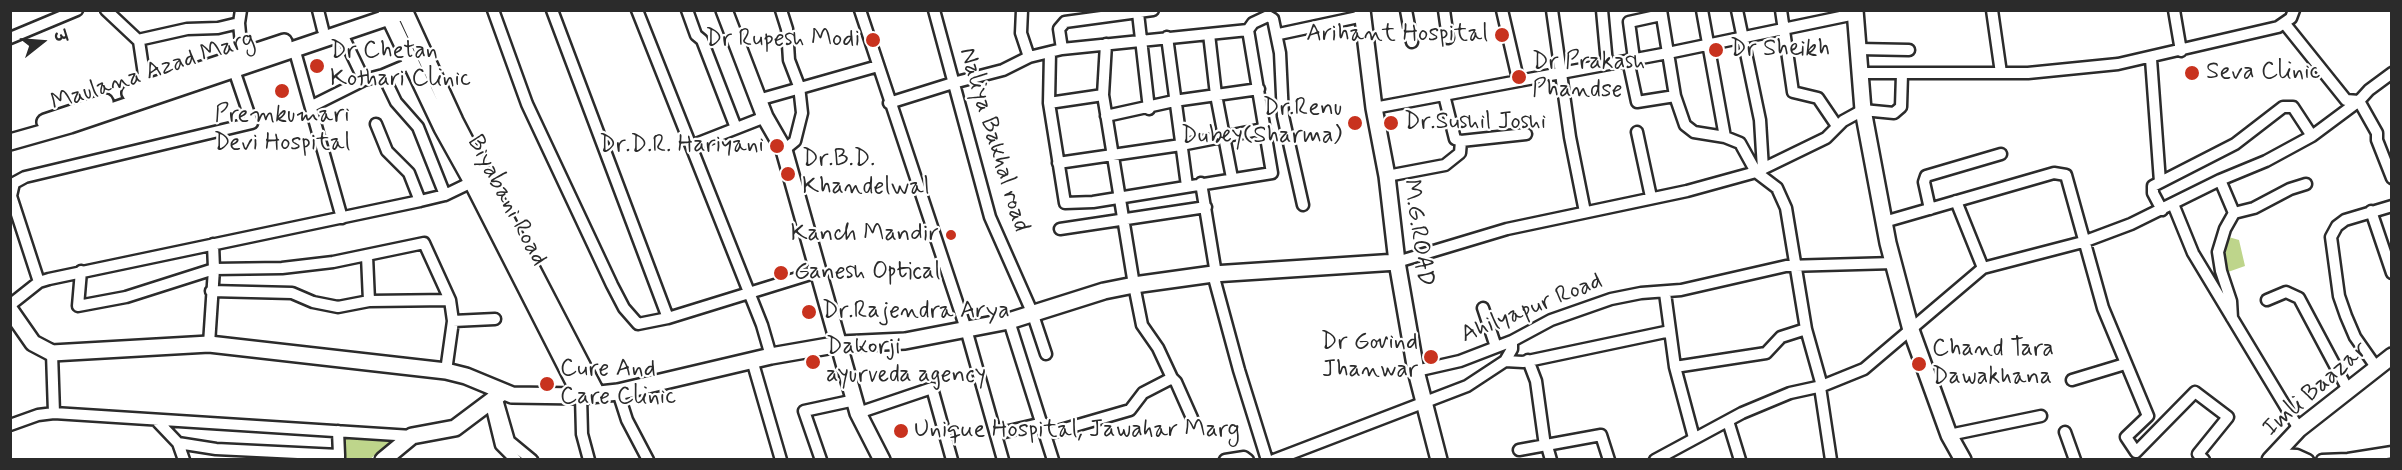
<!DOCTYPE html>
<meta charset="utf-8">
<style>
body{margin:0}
#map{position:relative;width:2402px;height:470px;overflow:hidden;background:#fff;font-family:Mynerve,"Playpen Sans Deva",sans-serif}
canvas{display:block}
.frame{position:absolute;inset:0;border:12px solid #2b2b2b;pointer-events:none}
.north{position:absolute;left:12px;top:12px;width:60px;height:60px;-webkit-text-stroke:4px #fff;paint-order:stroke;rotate:73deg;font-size:16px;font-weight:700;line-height:24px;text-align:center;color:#2b2b2b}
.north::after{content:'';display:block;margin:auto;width:21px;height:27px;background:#2b2b2b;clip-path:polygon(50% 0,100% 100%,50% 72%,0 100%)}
</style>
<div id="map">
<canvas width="2402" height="470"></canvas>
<div class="frame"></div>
<div class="north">उ</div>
</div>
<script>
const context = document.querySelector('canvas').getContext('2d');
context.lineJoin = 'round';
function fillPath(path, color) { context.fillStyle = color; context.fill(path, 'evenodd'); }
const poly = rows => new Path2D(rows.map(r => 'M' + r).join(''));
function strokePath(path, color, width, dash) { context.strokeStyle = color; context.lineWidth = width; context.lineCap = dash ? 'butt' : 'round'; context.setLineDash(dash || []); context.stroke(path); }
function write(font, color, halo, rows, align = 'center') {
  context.font = font + ' Mynerve,sans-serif'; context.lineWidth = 4.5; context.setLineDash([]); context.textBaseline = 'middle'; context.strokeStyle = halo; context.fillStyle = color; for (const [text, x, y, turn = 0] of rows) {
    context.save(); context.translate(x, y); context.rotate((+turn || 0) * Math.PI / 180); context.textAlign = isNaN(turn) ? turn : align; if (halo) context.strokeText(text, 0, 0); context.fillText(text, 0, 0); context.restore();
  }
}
fillPath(poly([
 [2225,236,2239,240,2245,266,2228,272,2219,256],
 [396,438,369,460,342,459,340,439]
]), '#bed58b');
const street = poly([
 [106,10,139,41,146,88],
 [241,10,239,23,242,55],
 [318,10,323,30],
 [493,10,527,104,612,285,624,308,638,324,668,318,817,272],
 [552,10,668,318],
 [637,10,762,325,771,356],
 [687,10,696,35,702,40,736,128],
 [781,10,787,29,789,60,799,86,802,113,795,141,784,150],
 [860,10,966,329,1003,460],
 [934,10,990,217,1032,312,1046,354],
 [1022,10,1021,33,1029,57],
 [1406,10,1412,42],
 [1444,10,1448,38],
 [1502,10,1518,79],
 [1552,10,1570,137,1585,212],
 [1602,10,1607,64],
 [1661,10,1675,96,1685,125,1694,132,1725,137,1740,143,1756,172,1777,188,1786,208,1806,329,1822,386],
 [1702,10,1725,137],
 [1737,10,1760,120,1763,169],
 [1781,10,1793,92,1818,98,1837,126],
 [1992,10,2001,73],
 [2174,10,2181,51],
 [1138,13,1149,109],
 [2285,24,2346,100,2359,101,2377,133,2377,140,2392,178],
 [341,32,364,80],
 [1276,32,1279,34,1363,16],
 [1209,34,1216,95,1232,178],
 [1167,37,1187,186],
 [10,38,77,10],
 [138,40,187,29,218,28,239,23],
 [1106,44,1103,95,1134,285,1142,325,1158,348,1172,378],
 [294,48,342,218],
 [1062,49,1059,29,1065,22,1153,10],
 [1858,49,1909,50],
 [1050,52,1049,103,1065,203,1093,202,1272,173,1248,30],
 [1634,59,1629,22,1661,15],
 [2151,59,2160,182],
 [1628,60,1637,102,1675,96],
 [1859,73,2028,73,2118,64,2278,27,2291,18,2294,10],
 [383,75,396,102,418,127,445,195],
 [953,83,1003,70,1029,57,1062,49,1248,30,1253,23,1268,16,1273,19,1280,53,1283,116,1303,205],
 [1444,95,1455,139,1461,141,1526,134],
 [758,100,878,66],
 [889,103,953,83],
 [1049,103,1103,95],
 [312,106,364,80,383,75,409,64],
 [1374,108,1668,53,1855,14],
 [1106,116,1174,101,1259,89],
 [376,124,387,151,409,173,420,201],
 [1637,132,1651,197],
 [691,146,765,117],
 [1058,163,1181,145,1263,129],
 [1387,176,1445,165,1460,153,1461,141],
 [2220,180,2234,213,2225,229,2218,252,2221,271,2231,301,2232,318],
 [1201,183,1216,274],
 [1956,201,1983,268],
 [2173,204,2193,253,2299,429],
 [1930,209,1924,182,1926,176,2001,154],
 [2162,210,2153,193,2153,186,2235,144,2283,107,2293,107,2312,136],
 [2371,211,2392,273],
 [2234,213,2254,208,2290,189,2306,184],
 [1884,222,2054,173,2066,175,2103,308,2148,416,2126,437,2136,452,2195,392,2228,417,2198,454,2204,460],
 [1060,229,1206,207],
 [367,256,369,301],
 [1397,262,1507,229,1687,191,1756,172,1826,138,1843,121,1863,110,1894,113,1901,107,1902,74],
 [81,271,78,306,126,297,214,269,282,268,333,262,424,243,450,300,453,321,446,371],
 [1213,274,1239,370,1267,460],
 [39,282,11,196,14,183,25,177,252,123,234,70],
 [211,291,292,293,313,302,338,307,369,301,450,300],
 [1665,293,1675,367,1694,438],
 [2267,300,2286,292,2299,298,2348,390],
 [10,305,39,282,49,279,420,201,445,195,472,182],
 [1483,308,1496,347],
 [453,321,495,319],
 [1009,321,1053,460],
 [209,344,214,269,213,244],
 [52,353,54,413],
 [752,360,781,460],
 [1528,360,1536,381,1545,446],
 [1505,361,1523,362,1670,331],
 [1675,367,1766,353,1781,337,1806,329],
 [2376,367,2355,337,2346,316,2339,296,2331,237,2337,226,2345,220,2392,206],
 [1416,371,1460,361,1512,341,1551,320,1611,299,1641,293,1681,290,1786,266,1894,263],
 [2072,380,2125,364],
 [1820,387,1831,460],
 [618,392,627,420,648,460],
 [496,396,509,441,532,460],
 [581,396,582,434,589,460],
 [490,400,501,445,516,460],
 [858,413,932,388,952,460],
 [1728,421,1740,460],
 [158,422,178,443,184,460],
 [10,425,38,415,54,413,412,436],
 [338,431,339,455],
 [2065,432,2075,460],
 [996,434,1043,423],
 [1047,434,1130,410,1143,393,1172,378,1176,382,1192,418],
 [1949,435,2041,416],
 [178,443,216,449,339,455,339,460],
 [1547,446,1551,460],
 [1519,450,1601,435,1609,460],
 [2275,454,2297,455,2308,460],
 [821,460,804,411,855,400],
 [1225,460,1244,457,1248,460],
 [1274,460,1467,386,1505,361,1512,349,1512,341],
 [1655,460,1742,413,1790,393,1822,386,1864,369,1983,268,2083,242,2131,224,2220,180,2266,161,2312,136,2359,101,2369,90,2392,73],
 [2322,460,2348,459,2392,452]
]);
const secondary = poly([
 [386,10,442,128,472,182,581,396],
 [404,10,455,121,597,394],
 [724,10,765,117,784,150,858,413,882,460],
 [1362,10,1374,108,1387,176,1397,262,1416,371,1439,460],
 [1855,10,1863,110,1888,243,1911,330,1949,435,1963,460],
 [130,93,284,42],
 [45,122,105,102],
 [10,142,70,125,398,14],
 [10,310,33,343,52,353,209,344,446,371,466,376,512,395,581,396,618,392,771,356,840,344,905,341,1009,321,1104,291,1134,285,1213,274,1397,262],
 [383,460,412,436,455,428,503,392],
 [2270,460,2299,429,2392,356]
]);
strokePath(street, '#2b2b2b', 15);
strokePath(secondary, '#2b2b2b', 20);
strokePath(street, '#fff', 10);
strokePath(secondary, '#fff', 15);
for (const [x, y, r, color] of [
 [1502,35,8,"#c8321e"],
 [873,40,8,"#c8321e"],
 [1716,50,8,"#c8321e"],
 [317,66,8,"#c8321e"],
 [2192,73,8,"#c8321e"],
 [1519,77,8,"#c8321e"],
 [282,91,8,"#c8321e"],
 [1355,123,8,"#c8321e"],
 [1391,123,8,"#c8321e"],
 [777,146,8,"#c8321e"],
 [788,174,8,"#c8321e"],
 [951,235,6,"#c8321e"],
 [781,273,8,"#c8321e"],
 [809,312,8,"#c8321e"],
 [1431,357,8,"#c8321e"],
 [813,362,8,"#c8321e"],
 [1919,364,8,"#c8321e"],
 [547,384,8,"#c8321e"],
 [901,431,8,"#c8321e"]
]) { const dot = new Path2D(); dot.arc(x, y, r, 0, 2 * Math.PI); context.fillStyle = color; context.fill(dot); strokePath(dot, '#fff', 2); }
write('24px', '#2b2b2b', '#fff', [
 ["Arihant Hospital",1488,35,"right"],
 ["Dr Rupesh Modi",860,40,"right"],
 ["Dr Sheikh",1730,50],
 ["Dr Chetan",330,52],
 ["Kothari Clinic",330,80],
 ["Dr Prakash",1532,63],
 ["Phandse",1532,91],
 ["Seva Clinic",2206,73],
 ["Dr.Renu",1342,109,"right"],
 ["Dubey(Sharma)",1342,137,"right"],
 ["Premkumari",282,116,"center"],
 ["Devi Hospital",282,144,"center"],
 ["Dr.Sushil Joshi",1404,123],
 ["Dr.D.R. Hariyani",764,146,"right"],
 ["Dr.B.D.",802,160],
 ["Khandelwal",802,188],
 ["Kanch Mandir",939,235,"right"],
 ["Ganesh Optical",794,273],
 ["Dr.Rajendra Arya",822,312],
 ["Dr Govind",1418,343,"right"],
 ["Jhanwar",1418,371,"right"],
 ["Dakorji",826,348],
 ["ayurveda agency",826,376],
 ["Chand Tara",1932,350],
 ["Dawakhana",1932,378],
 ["Cure And",560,370],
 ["Care Clinic",560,398],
 ["Unique Hospital, Jawahar Marg",914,431]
], 'left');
write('24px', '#2b2b2b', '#fff', [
 ["Maulana Azad Marg",153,72,-18],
 ["Naliya Bakhal road",993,140,73],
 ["Biyabani Road",506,201,62],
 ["M.G.ROAD",1417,233,82],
 ["Ahilyapur Road",1532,309,-22],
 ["Imli Baazar",2316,390,-41]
]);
</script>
